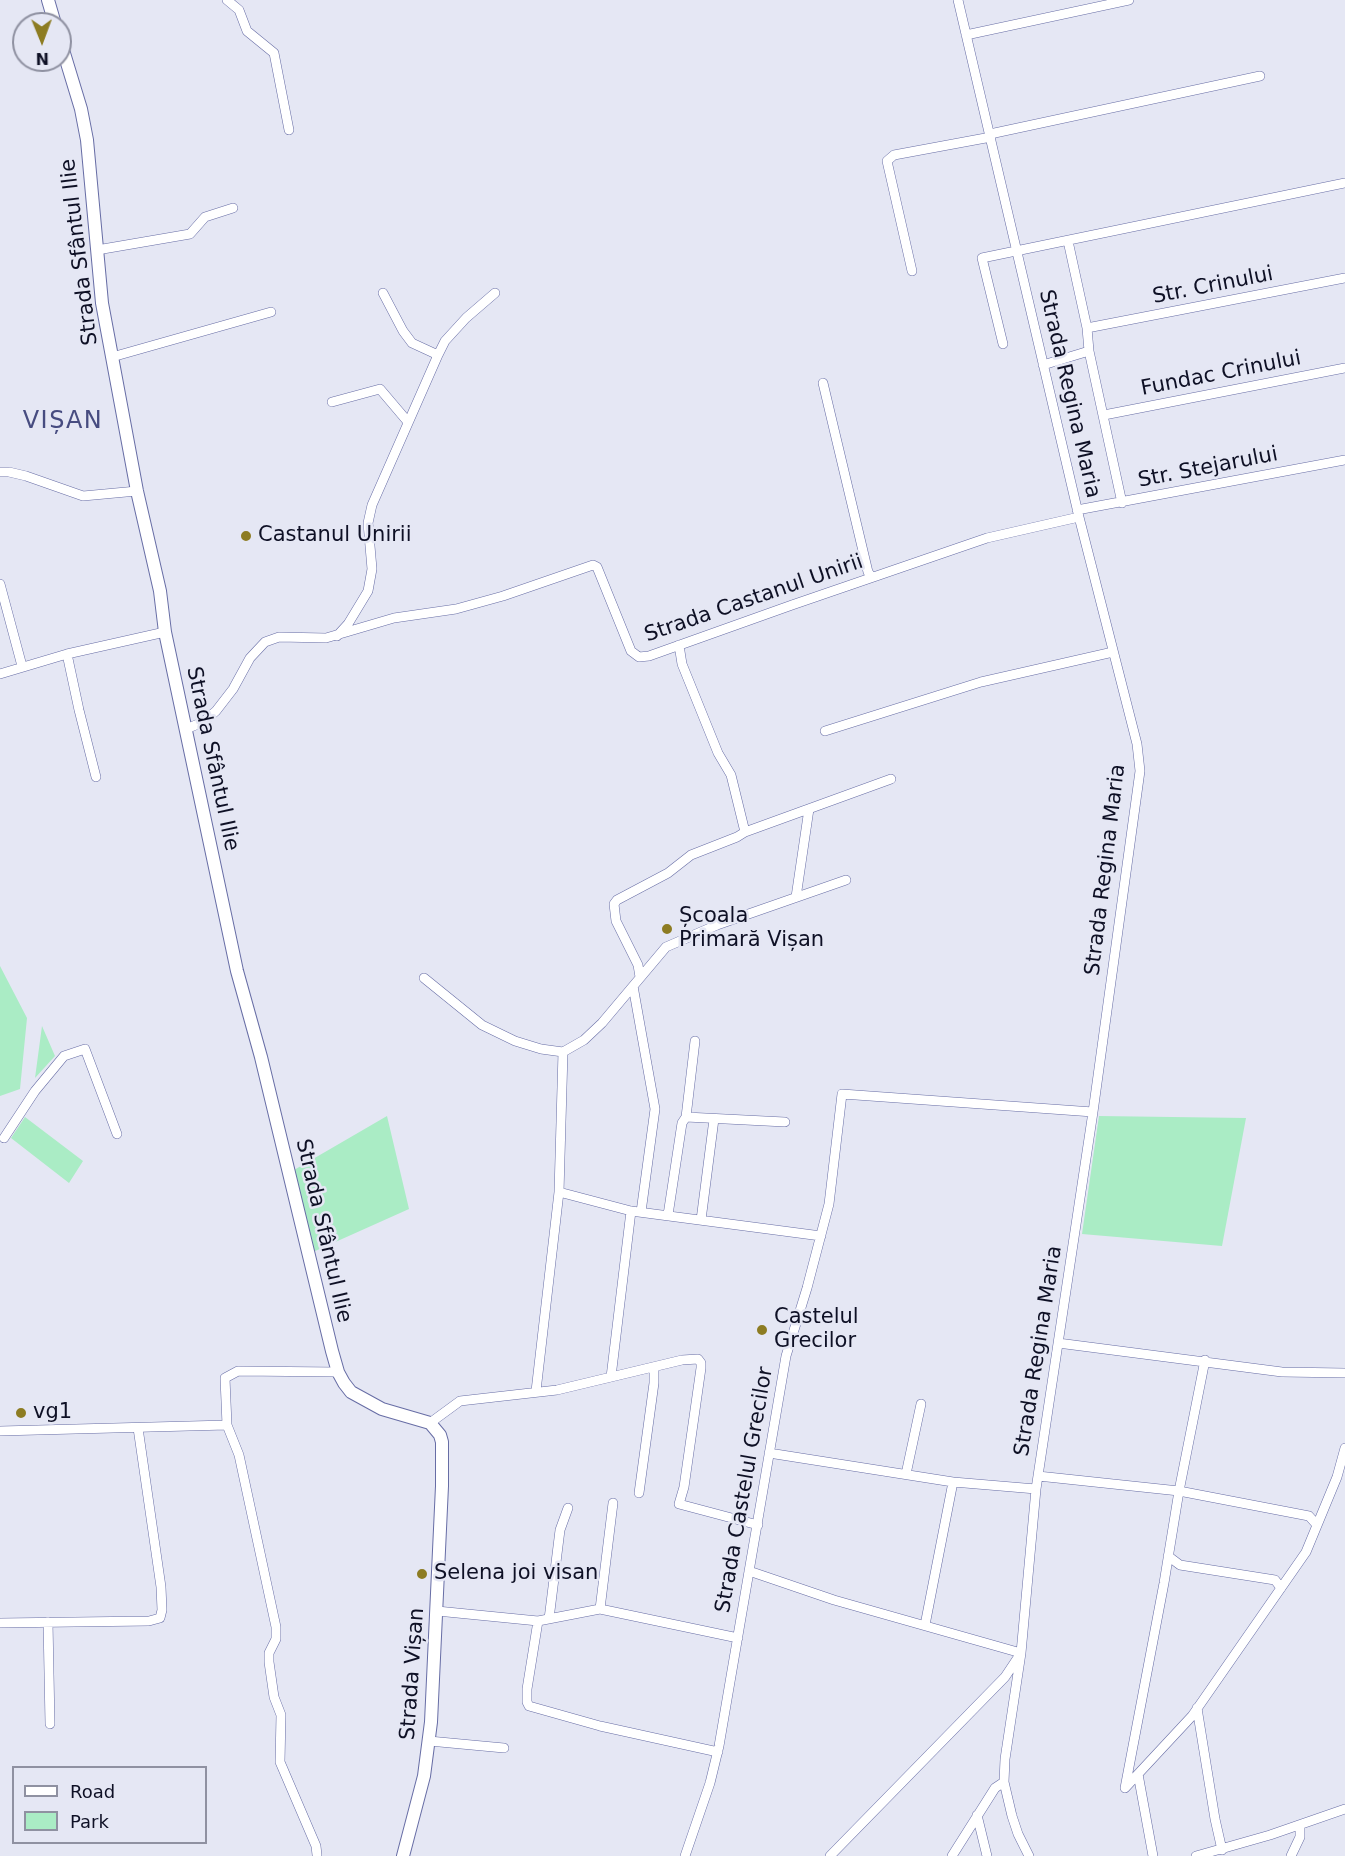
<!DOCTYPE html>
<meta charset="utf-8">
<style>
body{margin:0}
#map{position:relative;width:1345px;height:1856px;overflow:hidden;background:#e5e7f4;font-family:"DejaVu Sans",sans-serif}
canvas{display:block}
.legend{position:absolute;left:12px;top:1766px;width:195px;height:78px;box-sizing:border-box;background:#e5e7f4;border:2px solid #8f91a1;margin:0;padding:8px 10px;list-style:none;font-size:18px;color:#0e1025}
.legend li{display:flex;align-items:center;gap:12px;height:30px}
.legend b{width:30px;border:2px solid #8f91a1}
.north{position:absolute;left:12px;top:12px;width:60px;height:60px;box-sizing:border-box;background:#e5e7f4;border:2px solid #8f91a1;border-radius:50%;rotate:179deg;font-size:16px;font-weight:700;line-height:24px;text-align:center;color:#0e1025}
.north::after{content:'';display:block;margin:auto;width:21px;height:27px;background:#8d7c22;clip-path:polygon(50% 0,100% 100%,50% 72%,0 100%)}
</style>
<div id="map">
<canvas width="1345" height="1856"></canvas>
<ul class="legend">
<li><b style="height:8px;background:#fff"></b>Road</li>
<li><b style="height:16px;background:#aaecc5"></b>Park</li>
</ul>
<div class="north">N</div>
</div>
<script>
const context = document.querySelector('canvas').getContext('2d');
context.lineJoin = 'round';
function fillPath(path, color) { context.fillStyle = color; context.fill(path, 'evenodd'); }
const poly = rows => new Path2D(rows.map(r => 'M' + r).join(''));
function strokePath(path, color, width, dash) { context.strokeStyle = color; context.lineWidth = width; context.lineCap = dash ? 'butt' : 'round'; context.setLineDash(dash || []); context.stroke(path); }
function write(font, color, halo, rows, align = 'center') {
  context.font = font + ' "DejaVu Sans",sans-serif'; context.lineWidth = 5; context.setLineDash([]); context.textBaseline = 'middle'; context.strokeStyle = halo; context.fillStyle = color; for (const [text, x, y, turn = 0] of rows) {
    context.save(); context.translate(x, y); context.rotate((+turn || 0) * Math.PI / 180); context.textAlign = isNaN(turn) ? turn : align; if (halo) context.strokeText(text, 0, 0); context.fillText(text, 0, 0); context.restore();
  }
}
fillPath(poly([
 [0,966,27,1018,20,1089,0,1096],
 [42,1026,55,1056,35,1078],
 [387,1116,409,1209,313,1252,294,1170],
 [1099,1116,1246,1118,1222,1246,1082,1234],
 [25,1117,83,1161,69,1183,11,1138]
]), '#aaecc5');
const street = poly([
 [227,0,239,10,247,31,274,53,289,130],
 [966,35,1129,0],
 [990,134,1260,76],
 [1068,241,1087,328,1089,351,1122,503],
 [97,250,190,234,205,217,233,208],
 [912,271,887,161,894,155,991,137],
 [383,293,403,331,412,343,438,355,445,341,466,318,495,293],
 [1087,328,1345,278],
 [1003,344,982,258,1345,183],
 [112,357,271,312],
 [1043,365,1089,351],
 [823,383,868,572,872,577],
 [332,402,380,389,408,422],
 [1104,415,1345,368],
 [0,472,9,472,26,476,83,496,137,491],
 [1077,510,1345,460],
 [0,584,22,666],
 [337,636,348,624,368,591,372,569,368,523,372,505,438,355],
 [679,645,682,664,718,753,731,775,745,832],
 [67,654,79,710,96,777],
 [0,674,67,654,165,632],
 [186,729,203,722,216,711,233,689,250,658,265,642,279,637,326,638,394,618,456,609,503,596,593,565,597,567,631,651,639,657,649,656,792,605,987,538,1079,517],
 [825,731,981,682,1113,652],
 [796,897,809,809],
 [640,977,638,965,616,921,614,904,617,900,668,873,691,855,737,837,745,832,891,779],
 [424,978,482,1025,515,1041,541,1049,563,1052,584,1040,602,1023,666,947,717,925,846,880],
 [633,986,655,1109,641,1212],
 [686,1117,695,1041],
 [4,1138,35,1091,64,1056,85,1049,117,1134],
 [559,1192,631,1211,821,1236],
 [668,1215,682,1123,686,1117,785,1122],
 [701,1220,714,1119],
 [1058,1343,1282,1372,1345,1373],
 [1205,1360,1179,1491,1164,1583,1125,1788,1192,1716,1306,1552,1337,1477,1345,1448],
 [611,1377,631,1211],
 [536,1391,559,1192,563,1052],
 [430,1423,460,1401,557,1390,682,1360,698,1359,701,1363,701,1368,684,1487,679,1504,758,1525],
 [0,1431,227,1425],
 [769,1453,953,1482],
 [906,1474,921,1404],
 [1038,1476,1179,1491,1309,1516,1317,1525],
 [639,1493,654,1383,654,1367],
 [1168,1556,1180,1565,1275,1580,1281,1588],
 [749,1571,834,1600,1021,1653,1005,1759,1004,1782,1012,1816,1018,1834,1029,1856],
 [600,1609,613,1503],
 [437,1611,538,1621,600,1609,738,1638],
 [549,1619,560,1530,568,1508],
 [538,1621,527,1689,527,1702,529,1706,600,1726,718,1752],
 [48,1622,50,1724],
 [0,1623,149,1621,160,1618,162,1610,161,1587,138,1428],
 [925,1625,953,1482,1036,1489],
 [1197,1708,1215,1819,1222,1850],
 [429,1741,504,1748],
 [1138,1774,1153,1856],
 [977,1815,987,1856],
 [317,1855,316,1846,280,1762,281,1715,274,1697,269,1662,269,1653,276,1639,276,1627,239,1455,227,1425,225,1378,238,1371,338,1372],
 [685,1856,710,1783,719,1746,786,1356,807,1288,829,1204,842,1094,1093,1112],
 [830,1856,1005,1677,1021,1653,1036,1489,1093,1112,1140,771,1137,744,1079,517,958,0],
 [952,1856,995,1788,1004,1782],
 [1196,1856,1270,1835,1345,1809],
 [1291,1856,1300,1837,1300,1825]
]);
const secondary = poly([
 [48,0,55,24],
 [60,40,81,109,87,140,102,303,137,491,160,591,165,632,237,971,261,1057,332,1351,338,1372,344,1383,351,1392,382,1409,430,1423,440,1435,442,1442,442,1486,431,1722,424,1776,403,1856]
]);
strokePath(street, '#676da5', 10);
strokePath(secondary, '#676da5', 14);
strokePath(street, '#fff', 9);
strokePath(secondary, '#fff', 12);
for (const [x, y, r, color] of [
 [246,536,6,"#8d7c22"],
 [667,929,6,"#8d7c22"],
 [762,1330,6,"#8d7c22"],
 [21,1413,6,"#8d7c22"],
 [422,1574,6,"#8d7c22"]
]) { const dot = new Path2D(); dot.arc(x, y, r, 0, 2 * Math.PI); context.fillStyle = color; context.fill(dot); strokePath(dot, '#e5e7f4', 2); }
write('21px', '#0e1025', '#e5e7f4', [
 ["Strada Sfântul Ilie",80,252,-97],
 ["Str. Crinului",1213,286,-11],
 ["Fundac Crinului",1221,374,-11],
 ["Strada Regina Maria",1069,394,77],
 ["Str. Stejarului",1208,468,-11],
 ["Strada Castanul Unirii",754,599,-19],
 ["Strada Sfântul Ilie",212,759,78],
 ["Strada Regina Maria",1106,870,-83],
 ["Strada Sfântul Ilie",323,1231,77],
 ["Strada Regina Maria",1039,1351,-81],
 ["Strada Castelul Grecilor",745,1490,-80],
 ["Strada Vișan",413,1674,-86]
]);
write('21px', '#0e1025', '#e5e7f4', [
 ["Castanul Unirii",258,536],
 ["Școala",679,917],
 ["Primară Vișan",679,941],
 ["Castelul",774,1318],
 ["Grecilor",774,1342],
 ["vg1",33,1413],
 ["Selena joi visan",434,1574]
], 'left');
context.letterSpacing = '1.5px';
write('24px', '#474c80', '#e5e7f4', [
 ["VIȘAN",63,422]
]);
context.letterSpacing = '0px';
</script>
